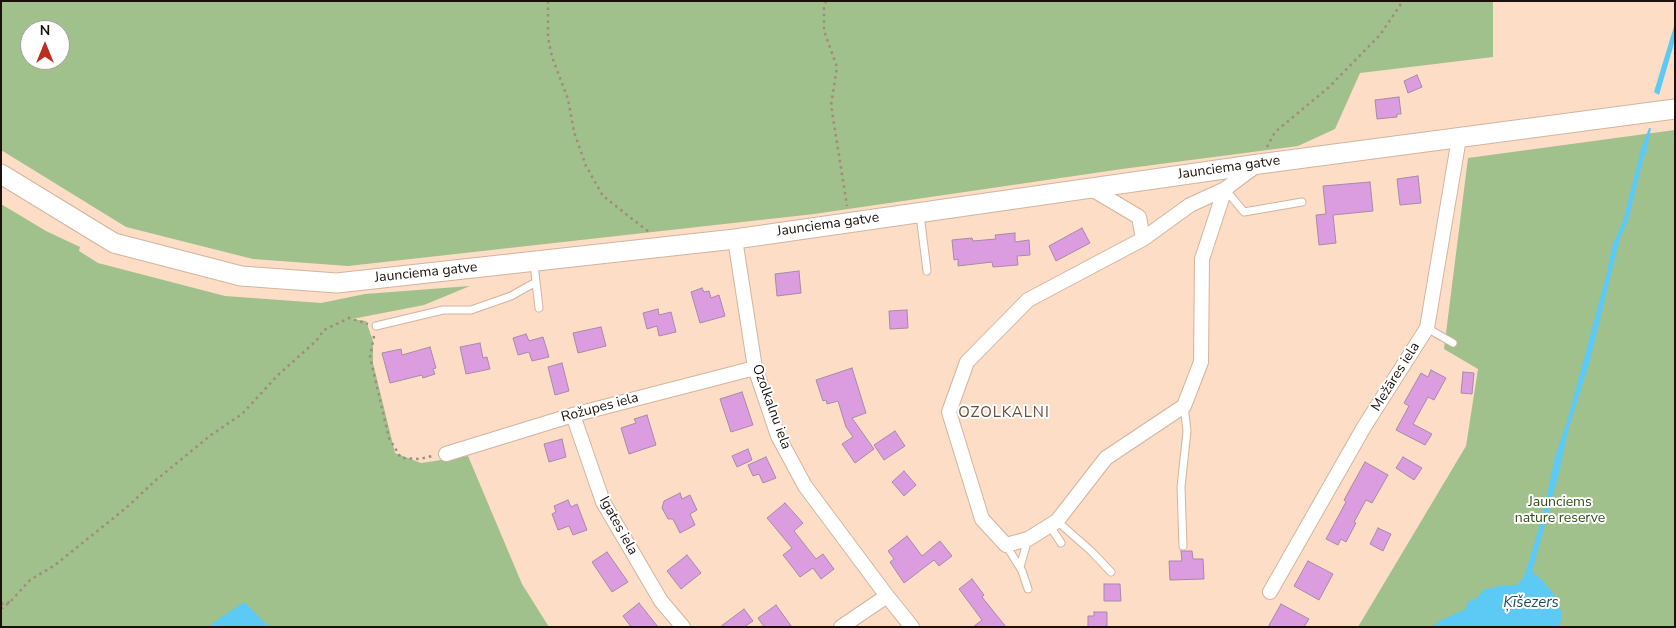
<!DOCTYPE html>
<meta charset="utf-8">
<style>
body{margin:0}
#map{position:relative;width:1676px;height:628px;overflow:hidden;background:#fdddc6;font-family:"Nunito Sans",sans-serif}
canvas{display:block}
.frame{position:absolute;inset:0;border:2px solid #1b1109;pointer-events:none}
.north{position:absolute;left:20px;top:20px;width:50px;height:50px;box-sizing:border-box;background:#fff;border:1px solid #a4a09d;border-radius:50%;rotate:0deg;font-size:14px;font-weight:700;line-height:20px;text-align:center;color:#1b1109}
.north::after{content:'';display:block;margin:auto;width:18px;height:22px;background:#bc2f1e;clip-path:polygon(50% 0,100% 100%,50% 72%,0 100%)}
</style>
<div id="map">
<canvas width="1676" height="628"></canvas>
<div class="frame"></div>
<div class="north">N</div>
</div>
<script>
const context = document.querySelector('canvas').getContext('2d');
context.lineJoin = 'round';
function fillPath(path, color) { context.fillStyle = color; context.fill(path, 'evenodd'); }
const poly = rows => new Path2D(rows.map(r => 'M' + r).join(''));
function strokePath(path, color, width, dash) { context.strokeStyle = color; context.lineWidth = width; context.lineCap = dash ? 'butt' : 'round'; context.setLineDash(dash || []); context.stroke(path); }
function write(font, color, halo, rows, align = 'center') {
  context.font = font + ' "Nunito Sans",sans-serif'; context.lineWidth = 4; context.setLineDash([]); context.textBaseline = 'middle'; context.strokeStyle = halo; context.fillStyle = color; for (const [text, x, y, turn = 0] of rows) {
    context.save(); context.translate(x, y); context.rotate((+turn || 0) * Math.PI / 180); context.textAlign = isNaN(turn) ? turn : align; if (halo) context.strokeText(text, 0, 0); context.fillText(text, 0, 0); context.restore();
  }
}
fillPath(poly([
 [1,1,1493,1,1493,57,1360,73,1335,129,1298,146,1122,169,814,214,348,266,253,259,126,227,1,150],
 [30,30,60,30,60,60,30,60],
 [1675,130,1675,627,1358,627,1466,446,1478,369,1444,349,1468,158],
 [1,204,46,231,80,247,79,251,98,263,225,296,321,303,365,294,470,286,424,305,352,319,366,321,373,341,373,363,395,453,421,463,468,456,522,584,549,627,1,627]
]), '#a0c08c');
fillPath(poly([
 [1675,23,1675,40,1659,95,1654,92],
 [1649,128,1651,128,1646,154,1644,156,1628,221,1620,238,1589,364,1568,431,1558,477,1532,572,1542,580,1557,598,1562,616,1559,627,1433,627,1439,621,1466,609,1467,602,1476,599,1483,590,1503,585,1516,585,1524,577,1542,518,1555,457,1568,418,1607,272,1612,246,1623,221,1641,149],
 [244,602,265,623,274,627,207,627]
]), '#5dcaf6');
const building = poly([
 [1417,75,1422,87,1408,93,1404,81,1417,75],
 [1399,97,1401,114,1397,114,1397,117,1377,119,1375,100,1399,97],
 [1418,176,1421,203,1400,205,1397,179,1418,176],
 [1370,182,1373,211,1333,215,1336,243,1319,245,1316,215,1326,214,1323,186,1370,182],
 [1082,228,1090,243,1056,261,1049,246,1082,228],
 [1015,233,1015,242,1029,240,1030,255,1017,256,1018,265,993,267,992,262,958,266,958,259,954,260,952,240,972,238,973,241,996,239,995,235,1015,233],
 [799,271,801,293,777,296,775,274,799,271],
 [702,288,704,292,709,291,711,298,719,295,725,316,700,323,691,292,702,288],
 [658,309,659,315,671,312,676,332,659,336,657,326,647,329,643,313,658,309],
 [907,310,908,328,890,329,889,311,907,310],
 [601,327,606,346,578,353,573,333,601,327],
 [526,334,529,341,543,337,549,357,532,361,529,352,518,355,513,338,526,334],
 [480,343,483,358,487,357,490,369,466,374,460,347,480,343],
 [430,347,436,368,433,369,435,374,423,378,422,375,390,383,382,353,401,349,402,355,430,347],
 [562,363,569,391,555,395,548,367,562,363],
 [852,368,866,413,852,418,874,449,855,463,842,444,853,437,846,427,838,401,827,404,826,400,823,401,816,380,852,368],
 [1431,370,1446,378,1434,400,1428,397,1413,424,1432,434,1425,445,1396,430,1409,406,1404,403,1421,373,1428,377,1431,370],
 [1463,372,1474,373,1472,394,1461,393,1463,372],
 [742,392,753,425,731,432,720,399,742,392],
 [647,415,656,445,629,454,621,428,636,423,634,419,647,415],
 [895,431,905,446,884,460,874,445,895,431],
 [562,439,566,457,549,462,544,444,562,439],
 [748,449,752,460,737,467,732,456,748,449],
 [766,457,776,478,763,483,759,474,753,476,748,465,766,457],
 [1403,457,1422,468,1414,480,1396,468,1403,457],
 [1365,462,1388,475,1372,503,1366,500,1354,522,1356,523,1346,542,1341,539,1338,545,1326,539,1346,502,1344,500,1365,462],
 [904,471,916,485,904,496,892,482,904,471],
 [680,493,682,499,690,495,697,510,690,514,695,525,680,533,673,519,668,519,662,508,664,501,680,493],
 [568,500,571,507,577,504,587,530,573,535,569,526,558,530,552,514,556,512,554,506,568,500],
 [785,503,803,523,794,531,816,559,823,554,834,569,821,579,813,568,800,577,783,555,792,548,767,518,785,503],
 [1378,528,1391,534,1383,551,1370,544,1378,528],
 [907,536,922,556,940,541,952,556,939,566,934,560,904,583,890,562,894,559,888,551,907,536],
 [1181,551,1192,551,1193,559,1203,559,1204,579,1170,580,1169,561,1182,561,1181,551],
 [607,552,628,582,612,592,592,562,607,552],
 [687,555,701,573,681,589,667,571,687,555],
 [1308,561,1333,574,1319,600,1294,586,1308,561],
 [972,579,984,595,982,597,1006,627,973,627,982,620,959,589,972,579],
 [1104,584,1120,584,1121,601,1104,601,1104,584],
 [639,603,658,627,631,627,623,616,639,603],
 [1281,604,1309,619,1304,627,1268,627,1281,604],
 [776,605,792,627,764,627,758,618,776,605],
 [744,609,753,621,744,627,720,627,744,609],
 [1094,612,1107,612,1107,627,1088,627,1088,616,1094,616,1094,612]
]);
fillPath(building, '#dc9ce0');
strokePath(building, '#a48ca6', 1);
const service = poly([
 [1225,189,1244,212,1302,202],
 [920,215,927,271],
 [536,282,539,308],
 [376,326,443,310,471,310,511,296,536,282,534,263],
 [1427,328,1453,343],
 [1057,521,1091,551,1111,572],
 [1050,526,1061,543],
 [1006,545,1022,571,1028,589],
 [1183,546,1181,487,1187,431,1184,406],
 [1020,567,1028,539]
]);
const minor = poly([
 [1090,188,1139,217,1143,239,1028,300,967,362,949,412,982,519,1006,545,1028,539,1057,521,1106,458,1184,406,1201,362,1202,259,1225,189,1257,165],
 [735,239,755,368,778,436,805,486,887,596,912,627],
 [1143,239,1190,205,1225,189],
 [573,415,603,502,661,601,683,627],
 [446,454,573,415,755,368],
 [1270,592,1364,427,1427,328,1459,138],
 [841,627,887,596]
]);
const secondary = poly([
 [1,174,114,243,241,276,337,283,735,239,1259,164,1675,109]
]);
strokePath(service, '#d2b49e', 9);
strokePath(minor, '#d2b49e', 16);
strokePath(secondary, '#d2b49e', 21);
strokePath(poly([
 [548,1,548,37,552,57,568,99,574,132,586,166,603,196,649,232],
 [826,1,824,7,824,31,837,67,831,105,847,206],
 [1267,147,1275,132,1328,88,1380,35,1403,1],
 [374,336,370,357,389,438,401,458,420,459,432,456],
 [1,604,10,602],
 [1,609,11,601,30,580,55,565,126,508,156,480,211,435,242,414,278,375,316,341,324,330,349,318,368,324]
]), '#a28b7a', 2.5, [2.5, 4]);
strokePath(service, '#fff', 7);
strokePath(minor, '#fff', 14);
strokePath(secondary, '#fff', 19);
write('14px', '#1b1109', '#fff', [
 ["Jaunciema gatve",1229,168,-8],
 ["Jaunciema gatve",828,225,-8],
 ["Jaunciema gatve",426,273,-6],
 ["Mežāres iela",1396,377,-58],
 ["Ozolkalnu iela",771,407,70],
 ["Rožupes iela",600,408,-15],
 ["Igates iela",618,526,61]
]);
write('14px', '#31501a', '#fff', [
 ["Jaunciems",1560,503],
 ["nature reserve",1560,519]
]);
context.letterSpacing = '1px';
write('15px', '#664c39', '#fff', [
 ["OZOLKALNI",1004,413]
]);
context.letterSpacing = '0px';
write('italic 15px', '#204e60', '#fff', [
 ["Ķīšezers",1531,603]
]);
</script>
